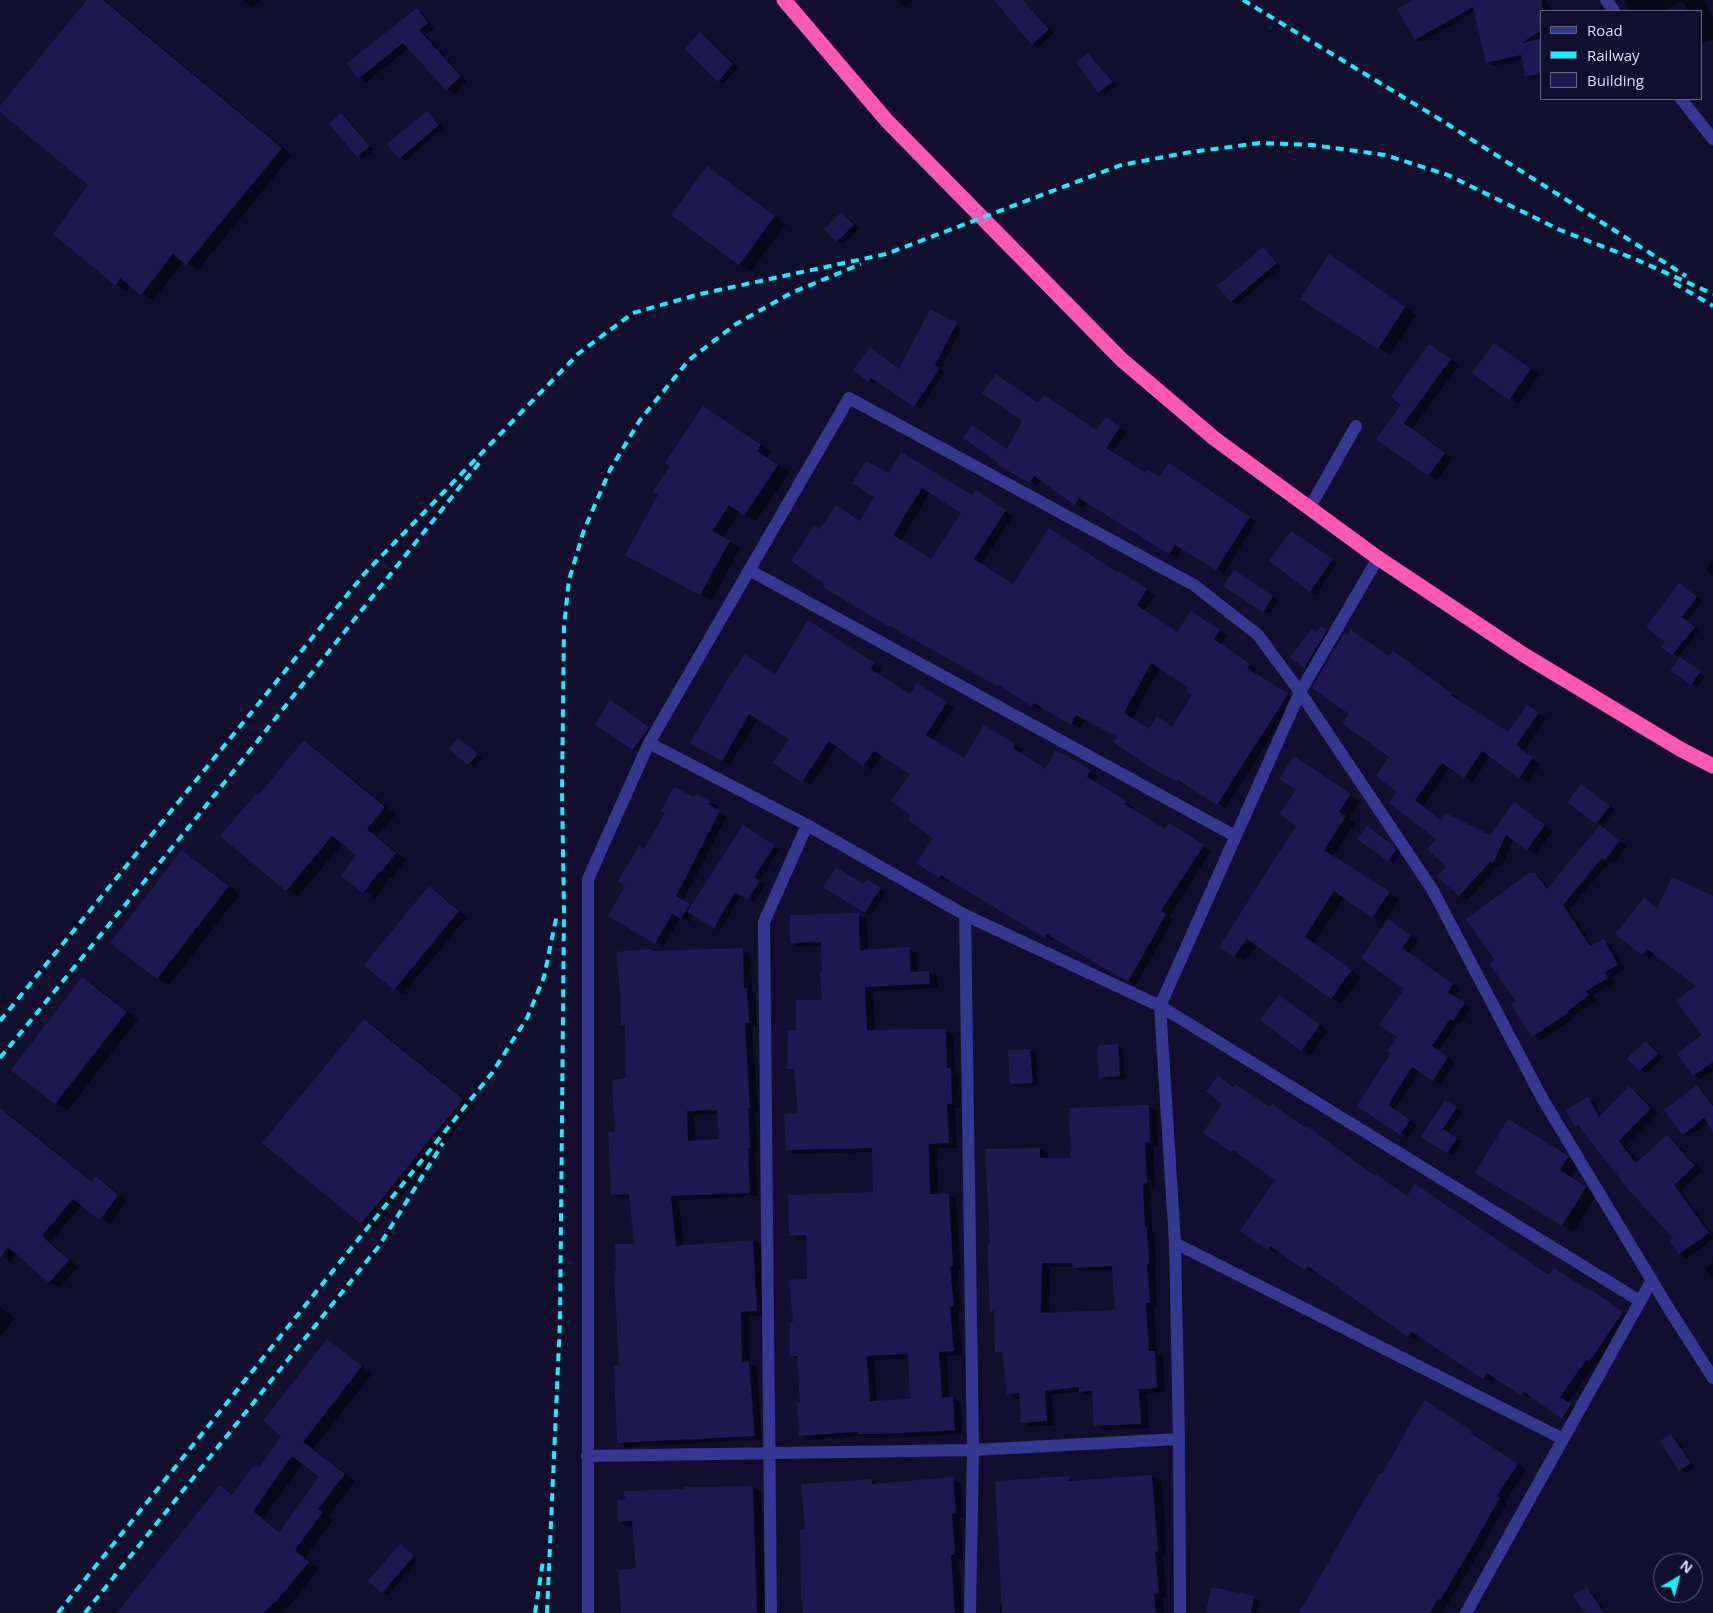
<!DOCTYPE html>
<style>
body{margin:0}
#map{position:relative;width:1713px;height:1613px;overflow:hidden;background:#120f2e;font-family:"Open Sans",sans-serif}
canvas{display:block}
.legend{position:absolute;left:1540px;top:10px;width:162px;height:90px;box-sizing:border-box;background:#120f2e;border:1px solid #646182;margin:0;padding:6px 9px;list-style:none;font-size:15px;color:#dedcff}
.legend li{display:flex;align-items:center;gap:10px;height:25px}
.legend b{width:25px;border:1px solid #646182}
.north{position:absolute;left:1653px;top:1553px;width:50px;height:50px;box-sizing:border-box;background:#120f2e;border:1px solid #646182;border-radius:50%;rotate:37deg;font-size:14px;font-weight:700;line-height:20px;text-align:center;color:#dedcff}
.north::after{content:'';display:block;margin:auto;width:18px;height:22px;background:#08f7ff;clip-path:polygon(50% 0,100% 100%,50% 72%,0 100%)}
</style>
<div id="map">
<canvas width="1713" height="1613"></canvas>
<ul class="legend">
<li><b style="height:6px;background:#353892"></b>Road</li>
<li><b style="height:6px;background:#08f7ff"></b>Railway</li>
<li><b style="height:14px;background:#201951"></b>Building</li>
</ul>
<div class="north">N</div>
</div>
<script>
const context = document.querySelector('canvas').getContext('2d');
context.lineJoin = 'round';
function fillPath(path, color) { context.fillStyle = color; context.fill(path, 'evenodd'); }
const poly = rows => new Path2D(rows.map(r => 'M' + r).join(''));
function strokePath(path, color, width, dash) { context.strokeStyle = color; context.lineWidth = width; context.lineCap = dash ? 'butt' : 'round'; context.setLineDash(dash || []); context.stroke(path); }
fillPath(poly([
 [89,0,105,0,292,155,198,270,184,261,153,300,131,285,127,291,116,285,90,184,0,110,0,108],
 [244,0,260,0,252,7],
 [896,0,914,0,906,7],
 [996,0,1024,0,1054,33,1038,47,1032,44],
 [1414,0,1546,0,1553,11,1542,11,1542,77,1532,79,1526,76,1523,59,1493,66,1488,63,1475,11,1421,42,1416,39],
 [1626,0,1705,0,1713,19,1713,40,1702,43,1702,11,1687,11,1685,4,1679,2,1664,11,1629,11],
 [417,10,424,14,434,28,426,35,467,81,454,93,447,89,409,48,366,82,359,78],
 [700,34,706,37,738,67,724,84,719,81,687,49],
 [1088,54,1094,58,1117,86,1104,95,1099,92],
 [427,112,432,116,443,128,405,161,400,158],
 [341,115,347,118,374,150,363,159,358,156],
 [708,168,719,175,786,224,751,271,740,264,673,215],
 [843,214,848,217,859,229,843,244,837,241],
 [1263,249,1269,252,1281,267,1237,304,1231,301],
 [1341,263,1416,315,1390,355,1301,299],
 [931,311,962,327,940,369,944,372,920,409,877,381,874,384,854,370,900,370],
 [1503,349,1539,375,1518,404,1510,399],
 [1438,350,1459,365,1412,429,1453,458,1437,480,1378,438,1403,404],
 [997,375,1039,404,1097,431,1113,423,1127,432,1112,453,1146,474,1160,478,1176,468,1256,522,1224,573,1182,548,1177,557,1087,502,1083,508,1041,480,1038,486,1000,464,1024,421],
 [714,414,771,452,767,458,789,473,756,521,740,511,723,538,740,548,712,601,638,561,659,494],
 [889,475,973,497,984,497,1013,516,981,565,1013,585,1118,574,1127,577,1155,595,1144,611,1178,633,1200,617,1227,635,1221,645,1257,669,1254,674,1295,700,1225,808,1187,784,1185,786,1143,761,1118,737,1085,719,1080,728,1043,707,1041,710,1006,689,1006,690,899,630,898,631,890,626,826,583,820,531,860,522],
 [930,492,963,512,932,560,901,541],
 [1160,668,1190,687,1194,694,1173,728,1150,730,1132,718],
 [1297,536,1337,563,1316,594,1311,591],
 [1713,560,1713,575,1706,570],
 [1234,572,1278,600,1269,614,1225,586],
 [1685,588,1702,601,1687,621,1699,631,1678,657,1663,646,1667,642],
 [817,627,882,669,878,674,911,696,926,689,954,708,933,740,965,760,985,727,1023,750,1020,753,1046,771,1056,752,1098,776,1094,783,1133,807,1131,810,1166,831,1178,829,1211,851,1169,917,1173,919,1136,985,1056,938,1054,942,950,879,948,882,918,863,935,838,912,815,912,773,883,755,872,770,837,745,811,785,803,780,791,738,758,718,730,765,692,743,776,676],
 [1321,627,1332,634,1310,670,1292,657],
 [1394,652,1460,698,1458,700,1509,733,1536,711,1546,719,1523,751,1541,764,1528,782,1490,756,1473,782,1450,767,1423,806,1443,822,1491,836,1522,809,1553,831,1536,854,1514,839,1501,867,1499,865,1468,900,1459,895,1437,839,1399,792,1391,756,1390,657],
 [1685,662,1705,676,1697,687,1672,670],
 [616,705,654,731,639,752,596,725],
 [459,740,482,758,474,767,451,749],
 [305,741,315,748,396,814,377,836,406,860,392,878,390,877,375,898,342,876,358,855,343,843,298,896,287,890],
 [1304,764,1360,801,1349,819,1355,823,1333,856,1399,899,1383,923,1344,897,1314,943,1361,977,1341,1004,1257,945,1245,961,1235,956,1298,825,1298,790],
 [1586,789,1615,810,1602,827,1627,846,1613,864,1610,862,1569,909,1593,946,1604,940,1611,945,1625,969,1611,977,1615,982,1593,995,1596,1000,1574,1015,1575,1017,1541,1040,1533,1036,1497,960,1535,874,1542,879,1549,888,1601,825,1569,802],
 [694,799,709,802,717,806,715,810,727,816,683,901,692,906,749,830,779,850,759,881,765,885,754,902,741,894,720,930,694,914,689,922,681,917,663,947,609,916,645,851],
 [1373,830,1398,849,1401,853,1394,863,1388,860],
 [183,851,194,858,240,894,169,985,158,978,112,943],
 [867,880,886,892,871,915,825,886,864,886],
 [429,888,438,892,467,917,403,994,395,989],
 [1713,897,1713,1071,1701,1079,1694,1075,1704,1035,1698,986,1654,953,1650,958,1617,934,1644,899,1658,909],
 [859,915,867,919,868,951,909,949,917,953,918,972,929,972,937,977,938,988,873,991,875,1031,945,1030,953,1035,955,1072,959,1074,960,1108,955,1108,957,1148,937,1148,938,1195,948,1195,956,1200,961,1270,958,1271,962,1310,958,1311,962,1355,947,1356,949,1399,953,1398,961,1403,963,1434,892,1438,867,1438,864,1436,809,1440,800,1435,801,1403,797,1359,791,1355,794,1323,808,1280,807,1239,799,1240,791,1235,874,1194,873,1152,795,1154,787,1149,799,1114,795,1072,788,1068,797,1031,823,1002,822,946,800,947,792,942],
 [909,1358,911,1400,877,1402,874,1360],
 [1396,925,1418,941,1409,953,1460,989,1455,997,1471,1008,1461,1024,1458,1022,1438,1051,1455,1062,1441,1084,1420,1071,1394,1110,1417,1125,1408,1138,1359,1106,1392,1053,1398,1037,1406,988],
 [652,950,656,952,743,950,751,954,752,992,755,993,757,1027,752,1027,758,1112,755,1112,758,1152,755,1152,758,1196,679,1200,683,1246,753,1241,761,1245,764,1315,749,1316,750,1364,757,1368,762,1440,626,1447,618,1442,635,1246,631,1198,620,1199,613,1194,617,1133,628,1080,626,1027,622,1025,623,1003,618,953],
 [718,1114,720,1141,696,1142,694,1115],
 [83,979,94,985,138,1019,68,1110,56,1103,12,1069],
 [1288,1002,1328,1031,1310,1055,1262,1020],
 [364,1020,376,1027,474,1107,374,1230,362,1223,264,1143],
 [1646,1042,1652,1045,1663,1057,1646,1073,1640,1070,1629,1058],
 [1117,1045,1123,1049,1125,1079,1106,1080,1101,1077],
 [1030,1050,1036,1053,1038,1085,1017,1087,1011,1083,1009,1051],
 [1219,1077,1270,1108,1273,1105,1281,1110,1307,1129,1316,1133,1376,1176,1377,1175,1385,1180,1408,1197,1550,1276,1591,1292,1592,1291,1631,1317,1598,1365,1595,1364,1568,1403,1579,1410,1571,1422,1532,1397,1530,1399,1496,1377,1492,1383,1421,1336,1417,1341,1316,1271,1314,1273,1279,1250,1277,1254,1268,1249,1276,1180,1241,1154,1240,1155,1232,1150],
 [1697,1086,1702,1089,1713,1104,1713,1130,1708,1122,1689,1137,1684,1134],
 [1629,1088,1637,1092,1658,1113,1625,1146,1639,1163,1667,1137,1674,1141,1702,1171,1681,1190,1713,1234,1713,1239,1687,1258,1679,1253,1675,1238,1582,1129,1576,1126,1588,1099,1595,1103,1602,1115],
 [1445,1102,1462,1112,1448,1133,1462,1142,1453,1155,1423,1136],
 [1149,1106,1157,1111,1158,1146,1153,1146,1155,1187,1151,1187,1152,1232,1155,1233,1156,1268,1155,1268,1157,1307,1154,1307,1157,1353,1163,1357,1165,1392,1147,1393,1149,1428,1103,1430,1095,1425,1093,1395,1088,1395,1081,1391,1052,1395,1054,1425,1031,1427,1023,1422,1021,1398,1016,1399,1008,1394,1003,1355,997,1351,996,1314,991,1311,991,1244,1040,1149,1048,1154,1048,1160,1073,1159],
 [1050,1267,1074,1267,1082,1271,1114,1270,1117,1311,1049,1314],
 [0,1109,9,1114,93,1182,96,1177,106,1183,127,1201,110,1224,82,1204,51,1242,78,1267,60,1287,50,1282,17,1253,11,1262,0,1255],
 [1520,1128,1579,1164,1571,1178,1597,1194,1574,1231,1562,1225],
 [1713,1261,1713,1277,1705,1269],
 [0,1307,15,1318,0,1338],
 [327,1341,339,1348,372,1374,313,1449,355,1481,329,1516,333,1520,305,1558,319,1569,286,1610,284,1609,281,1613,119,1613,221,1486,234,1495,259,1470,283,1436],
 [303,1463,321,1477,280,1532,263,1518],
 [1434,1406,1526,1470,1505,1502,1507,1503,1470,1568,1442,1613,1311,1613,1382,1476],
 [1671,1435,1677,1438,1695,1467,1686,1473,1680,1470],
 [1152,1476,1161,1481,1165,1522,1166,1556,1163,1556,1167,1598,1163,1598,1164,1613,1000,1613,1000,1605,1002,1605,1069,1478,1076,1482],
 [953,1479,961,1484,964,1518,960,1518,963,1559,959,1559,963,1613,804,1613,806,1531,872,1480,880,1485],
 [753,1487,761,1492,766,1613,621,1613,619,1571,637,1570,634,1526,628,1526,619,1521],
 [405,1549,418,1560,388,1595,383,1592],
 [1587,1588,1592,1591,1606,1613,1586,1613],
 [1253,1597,1259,1600,1256,1613,1207,1613]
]), '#0007');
fillPath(poly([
 [87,0,103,0,282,148,186,265,173,254,141,295,120,278,116,286,53,234,88,185,0,112,0,106],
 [994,0,1023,0,1049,29,1032,45],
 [1412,0,1542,0,1542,30,1523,42,1523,43,1542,38,1542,74,1525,76,1521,55,1486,63,1473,7,1415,40,1397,9],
 [417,8,428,23,419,30,461,76,446,90,403,43,358,79,347,63],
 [700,32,733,64,718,82,685,49],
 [1088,53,1113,82,1098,93,1076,62],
 [427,111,439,125,399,159,387,144],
 [341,113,370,146,357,157,329,124],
 [707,166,775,216,739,265,671,215],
 [842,212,854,225,836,242,824,229],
 [1263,247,1277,263,1231,302,1217,286],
 [1329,254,1405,307,1378,349,1300,299],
 [930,309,957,323,935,365,940,368,914,407,871,378,868,382,853,370,870,347,899,369],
 [1494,343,1531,369,1509,400,1472,373],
 [1429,344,1451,359,1404,423,1445,453,1428,476,1376,439,1401,405,1391,397],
 [996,374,1038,403,1044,395,1096,430,1106,417,1120,427,1106,448,1146,473,1148,470,1159,477,1169,463,1250,517,1216,570,1175,545,1169,554,1079,498,1075,505,1034,476,1030,483,998,465,999,463,963,438,972,425,1007,449,1022,421,982,393],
 [703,406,761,445,757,451,778,465,744,516,729,505,712,531,730,541,700,595,625,555,658,495,653,492,670,466,665,463],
 [901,452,972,495,976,490,1006,510,974,559,1013,584,1049,528,1118,573,1119,571,1147,589,1137,605,1177,632,1191,611,1220,630,1214,639,1250,664,1247,668,1288,694,1217,805,1178,780,1177,782,1142,762,1113,742,1117,737,1076,715,1071,725,1034,703,1032,706,998,685,997,686,890,626,889,627,823,587,825,584,791,561,814,526,820,529,836,505,860,521,874,497,852,483,866,461,889,473],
 [922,488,961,513,931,559,893,535],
 [1151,663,1188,687,1186,691,1192,695,1172,727,1157,716,1149,729,1124,713],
 [1291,531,1333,559,1310,592,1269,561],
 [1234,570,1273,596,1263,612,1223,586],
 [1679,583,1697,597,1682,617,1695,627,1672,655,1661,647,1665,642,1646,627],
 [808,620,874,663,871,669,910,694,917,683,947,702,926,735,964,758,984,725,1015,744,1013,748,1045,769,1056,750,1091,770,1087,777,1126,801,1124,804,1165,829,1169,823,1204,845,1161,911,1166,914,1128,982,1047,934,1045,938,941,875,939,878,916,863,933,838,908,820,911,815,891,801,910,774,874,751,863,766,829,741,802,782,773,763,789,739,749,714,722,761,690,743,731,674,745,654,775,675],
 [1321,626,1327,630,1304,668,1290,657,1312,629,1316,632],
 [1351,630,1389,656,1393,651,1452,693,1451,695,1508,732,1527,705,1539,713,1516,745,1533,758,1519,778,1482,751,1464,778,1442,763,1415,800,1442,821,1445,813,1490,835,1514,802,1545,825,1527,850,1506,835,1493,863,1490,862,1459,896,1437,876,1446,867,1427,849,1436,839,1389,803,1397,792,1376,776,1389,757,1342,723,1349,714,1312,688,1344,633,1348,635],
 [1680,657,1701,671,1691,685,1670,670],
 [610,700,649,727,633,750,595,725],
 [458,738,478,754,468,765,449,749],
 [304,740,385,807,367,829,396,853,380,873,379,872,363,893,341,876,356,855,332,836,286,891,220,836,256,794,258,796],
 [1294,756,1351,794,1339,812,1346,816,1324,850,1390,892,1372,918,1334,891,1305,937,1352,970,1331,999,1247,939,1234,957,1219,947,1296,826,1280,814,1296,790,1279,779],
 [1581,784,1610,806,1596,824,1567,802],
 [674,787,694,797,696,794,710,801,708,804,720,811,676,896,690,904,681,919,672,914,655,944,608,916,625,886,618,881,639,846,644,849,665,813,661,811],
 [743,825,775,846,754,877,760,881,748,900,735,892,714,928,687,912],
 [1600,825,1620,841,1605,860,1602,858,1563,905,1590,946,1604,939,1618,965,1605,972,1608,978,1586,991,1589,995,1568,1011,1569,1012,1532,1037,1511,1005,1516,1001,1489,964,1495,960,1466,919,1529,873,1535,873,1547,889],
 [1367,826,1393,845,1396,850,1388,861,1357,839],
 [182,850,229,886,157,979,110,943],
 [836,867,863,884,867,879,881,888,865,913,823,887],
 [1672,877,1713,896,1713,1062,1693,1076,1677,1054,1702,1035,1676,1001,1696,986,1647,949,1642,955,1615,934,1644,898,1657,908],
 [429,886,459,911,394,990,364,965],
 [859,913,860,950,909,947,911,972,929,971,930,984,865,987,867,1030,946,1029,947,1068,951,1068,952,1104,947,1104,949,1143,929,1144,930,1194,949,1194,953,1266,950,1267,954,1306,950,1307,954,1351,939,1352,942,1398,953,1397,955,1430,883,1434,858,1434,857,1432,799,1436,797,1402,800,1402,797,1356,790,1356,790,1322,793,1322,789,1280,807,1279,806,1235,789,1236,788,1195,873,1192,872,1148,786,1150,784,1114,798,1113,794,1069,787,1069,788,1030,796,1030,796,1000,822,1000,820,971,822,971,821,942,790,943,790,915],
 [908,1354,910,1399,870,1401,867,1356],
 [1388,919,1411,936,1402,948,1453,984,1448,992,1465,1003,1453,1021,1450,1019,1432,1046,1448,1057,1433,1081,1412,1067,1388,1105,1410,1120,1400,1135,1357,1106,1391,1053,1388,1051,1397,1037,1379,1025,1404,989,1361,958],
 [743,948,744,988,747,988,749,1023,745,1023,750,1108,748,1108,750,1148,748,1148,750,1193,671,1196,676,1246,753,1240,757,1311,741,1312,742,1362,749,1362,755,1436,617,1443,614,1366,619,1366,614,1271,616,1271,615,1244,634,1244,629,1194,611,1195,609,1150,608,1132,615,1132,612,1080,626,1078,625,1025,621,1025,620,1002,621,1002,616,952,652,949,651,951],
 [717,1110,719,1139,688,1141,687,1111],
 [82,977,127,1012,55,1104,11,1070],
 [1279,995,1320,1025,1301,1051,1260,1020],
 [364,1019,463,1099,361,1224,262,1143],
 [1646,1041,1658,1054,1639,1071,1627,1058],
 [1118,1044,1120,1076,1099,1078,1097,1046],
 [1030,1049,1033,1083,1010,1084,1008,1050],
 [1219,1076,1233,1087,1235,1084,1270,1107,1272,1104,1306,1128,1307,1126,1375,1176,1376,1174,1407,1196,1415,1184,1549,1275,1554,1268,1590,1291,1591,1290,1623,1312,1589,1362,1586,1360,1560,1397,1571,1404,1562,1419,1524,1392,1521,1396,1487,1373,1483,1379,1412,1332,1408,1337,1308,1266,1305,1270,1270,1246,1268,1250,1240,1231,1275,1180,1233,1150,1231,1152,1203,1133,1222,1104,1206,1091],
 [1697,1085,1713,1106,1713,1132,1704,1118,1683,1135,1664,1110],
 [1629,1086,1651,1108,1619,1141,1636,1163,1667,1135,1695,1166,1674,1185,1709,1233,1679,1254,1670,1242,1673,1238,1628,1189,1578,1125,1575,1127,1566,1110,1588,1097,1599,1117],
 [1445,1100,1457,1107,1443,1129,1457,1138,1447,1153,1421,1137],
 [1149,1105,1150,1142,1145,1142,1147,1183,1143,1184,1145,1227,1147,1227,1149,1264,1147,1264,1150,1303,1146,1303,1149,1351,1155,1351,1157,1388,1139,1389,1141,1424,1094,1426,1092,1391,1079,1392,1079,1387,1045,1391,1047,1421,1021,1423,1019,1393,1007,1395,1002,1352,995,1352,994,1311,990,1312,988,1263,988,1243,990,1243,985,1149,1040,1148,1040,1158,1071,1158,1069,1108],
 [1042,1263,1072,1263,1073,1268,1112,1266,1115,1310,1041,1313],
 [0,1108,92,1182,96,1176,118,1195,100,1220,73,1199,42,1236,69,1260,49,1283,8,1247,0,1258],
 [1508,1119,1567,1155,1568,1157,1560,1170,1586,1187,1562,1226,1475,1173],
 [327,1339,362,1366,303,1442,345,1474,318,1509,323,1512,295,1550,309,1562,274,1604,273,1603,264,1613,117,1613,220,1485,232,1495,254,1465,259,1468,281,1436,263,1421],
 [292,1456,319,1477,279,1532,253,1511],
 [1425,1400,1472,1431,1471,1433,1518,1464,1497,1496,1500,1498,1462,1564,1440,1600,1438,1599,1430,1613,1299,1613,1380,1473,1382,1474,1407,1430,1406,1430],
 [1671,1434,1691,1463,1679,1471,1660,1441],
 [1152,1475,1158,1551,1155,1552,1159,1593,1154,1594,1156,1613,1002,1613,995,1481,1069,1476,1069,1481],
 [953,1477,956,1513,952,1514,955,1555,951,1555,955,1613,803,1613,802,1600,801,1600,800,1530,805,1529,801,1484,872,1479,872,1484],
 [753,1486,757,1613,621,1613,618,1570,636,1568,632,1521,618,1522,617,1500,625,1500,624,1491,685,1489,685,1487],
 [400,1544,414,1556,382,1593,368,1581],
 [1211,1587,1254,1596,1251,1613,1206,1613],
 [1587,1587,1604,1613,1585,1613,1573,1595]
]), '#201951');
strokePath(poly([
 [1606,0,1614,11],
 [1681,99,1713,139],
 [1310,507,1356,426],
 [749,570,1235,836],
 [649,743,807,825,965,915,1160,1006,1640,1301],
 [965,915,973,1450,970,1613],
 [1175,1243,1563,1439],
 [587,1456,973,1450,1179,1439],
 [588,1613,588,879,649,743,849,398,1194,585,1258,635,1300,692,1432,889,1542,1098,1669,1309,1713,1378],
 [771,1613,764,922,807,825],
 [1180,1613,1179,1439,1175,1243,1160,1006,1300,692,1378,558],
 [1466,1613,1652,1280]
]), '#353892', 12);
strokePath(poly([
 [784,0,887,121,1122,360,1215,439,1378,558,1524,655,1680,749,1713,766]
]), '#ff57b3', 15);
strokePath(poly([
 [1243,0,1441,120,1686,276],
 [1674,283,1713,306],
 [0,1021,365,573,579,353,633,313,700,294,886,254,1121,165,1191,152,1260,143,1312,145,1385,155,1448,175,1560,230,1635,259,1713,294],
 [0,1058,197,817,479,463],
 [58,1613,492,1073,527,1018,544,977,557,914],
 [85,1613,379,1246,443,1143],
 [535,1613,543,1561],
 [547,1613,560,1321,564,910,562,792,564,626,569,580,584,530,610,470,640,420,689,360,736,324,791,293,861,264]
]), '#08f7ff', 4, [8, 6]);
</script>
